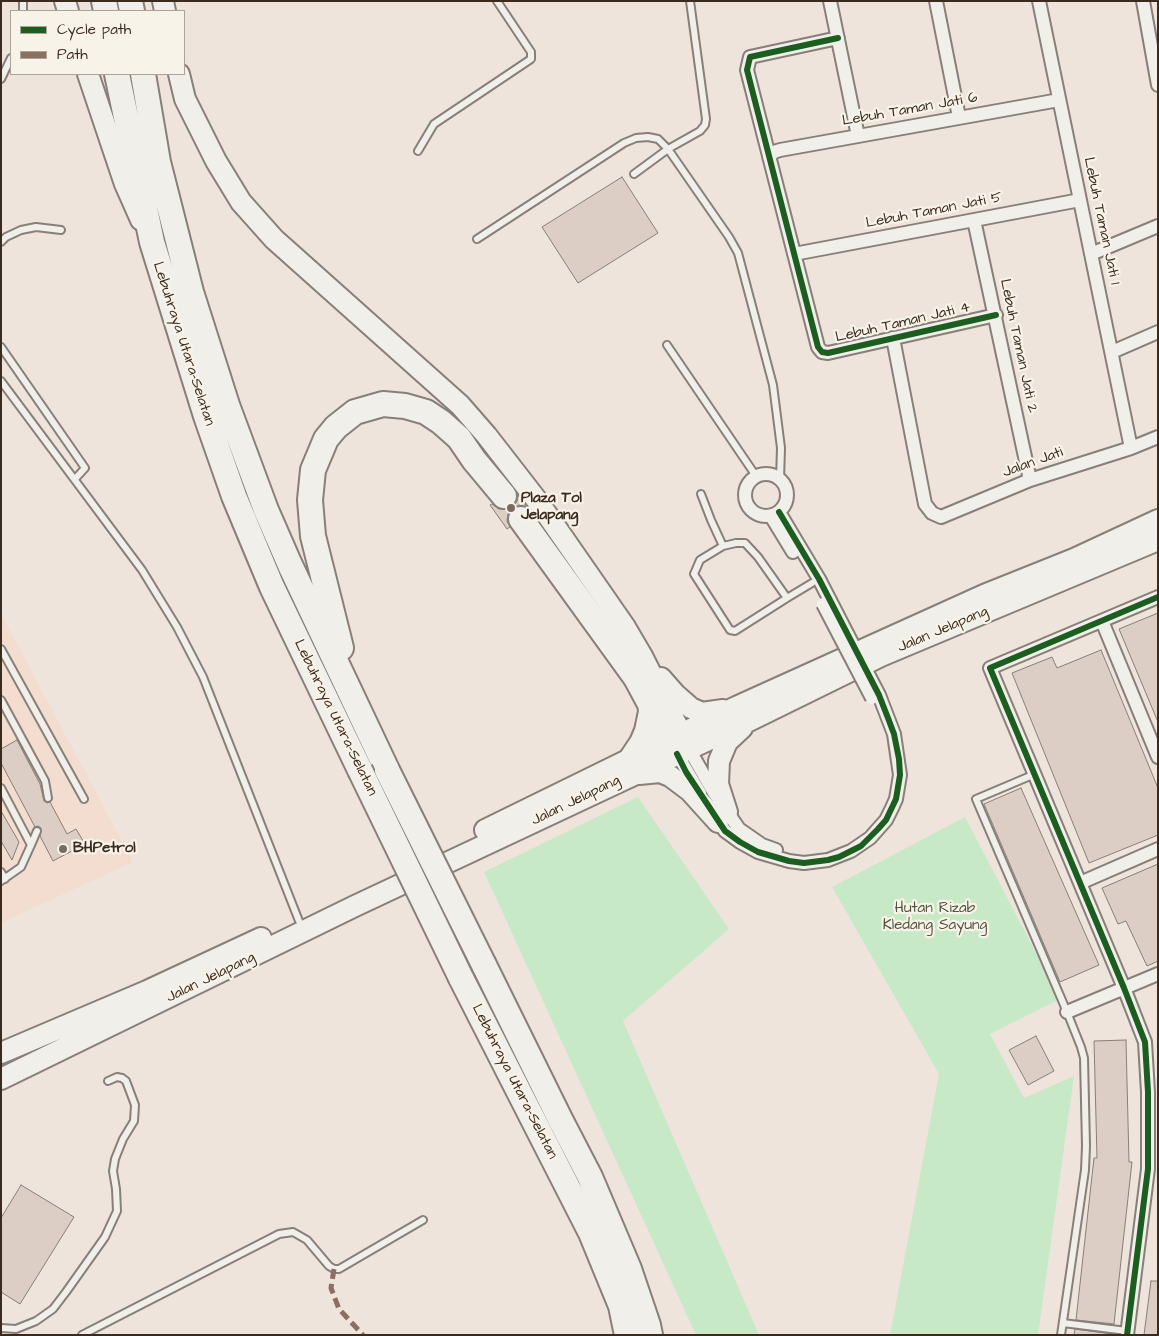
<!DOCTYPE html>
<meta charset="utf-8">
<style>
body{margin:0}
#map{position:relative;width:1159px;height:1336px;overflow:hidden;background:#eee4dc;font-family:"Architects Daughter",sans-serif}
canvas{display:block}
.frame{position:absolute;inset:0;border:2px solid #3b2a1e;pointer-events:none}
.legend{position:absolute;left:10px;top:10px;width:175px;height:65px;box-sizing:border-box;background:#f7f3e8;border:1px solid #aca397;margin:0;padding:6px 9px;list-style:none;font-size:15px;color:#3b2a1e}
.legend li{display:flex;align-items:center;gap:10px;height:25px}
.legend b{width:25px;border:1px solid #aca397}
</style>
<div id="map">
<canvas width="1159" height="1336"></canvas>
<div class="frame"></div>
<ul class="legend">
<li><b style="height:6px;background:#1b5e20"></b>Cycle path</li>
<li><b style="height:6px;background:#8d6e63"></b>Path</li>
</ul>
</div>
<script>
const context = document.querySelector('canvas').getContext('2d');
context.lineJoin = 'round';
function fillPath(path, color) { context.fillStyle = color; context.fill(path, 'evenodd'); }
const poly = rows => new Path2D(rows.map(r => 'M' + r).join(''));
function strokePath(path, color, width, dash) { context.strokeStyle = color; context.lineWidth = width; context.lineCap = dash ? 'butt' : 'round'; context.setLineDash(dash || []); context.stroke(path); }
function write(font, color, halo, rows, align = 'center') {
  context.font = font + ' "Architects Daughter",sans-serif'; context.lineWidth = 4.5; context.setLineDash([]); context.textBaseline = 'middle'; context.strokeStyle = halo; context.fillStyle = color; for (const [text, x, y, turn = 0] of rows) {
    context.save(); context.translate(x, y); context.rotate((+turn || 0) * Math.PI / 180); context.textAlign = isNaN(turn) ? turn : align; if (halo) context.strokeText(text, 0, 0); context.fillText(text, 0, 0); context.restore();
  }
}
fillPath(poly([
 [1,614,133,862,1,923]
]), '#f2ddd0');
fillPath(poly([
 [638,797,729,929,623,1021,759,1335,696,1335,484,872],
 [965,817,1060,999,990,1034,1024,1098,1074,1076,1038,1335,890,1335,939,1074,832,887]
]), '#c8e9c8');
const building = poly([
 [622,177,658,233,578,283,542,227,622,177],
 [518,495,527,507,519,505,513,508,508,514,507,521,510,527,507,529,490,505,492,504,499,509,507,509,513,506,517,501,518,495],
 [1158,613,1158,722,1119,629,1158,613],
 [1101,650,1158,788,1158,835,1089,863,1012,673,1052,657,1057,668,1101,650],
 [17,740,40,784,44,801,47,803,50,802,67,834,76,829,85,844,53,861,40,836,41,828,38,826,35,827,1,763,1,749,17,740],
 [1021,788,1099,965,1060,982,984,804,1021,788],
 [1,811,19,842,12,860,1,841,1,811],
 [1158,864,1158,961,1147,966,1126,921,1118,924,1102,888,1158,864],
 [1036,1036,1054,1071,1028,1085,1009,1050,1036,1036],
 [1126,1040,1129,1162,1132,1162,1114,1324,1076,1320,1094,1158,1097,1158,1094,1041,1126,1040],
 [21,1185,74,1217,20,1304,1,1292,1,1218,21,1185],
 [1151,1281,1158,1281,1158,1335,1144,1335,1151,1281],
 [1075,1329,1113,1334,1113,1335,1074,1335,1075,1329]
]);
fillPath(building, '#dccdc5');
strokePath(building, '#877f78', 1);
const lane = poly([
 [23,11,23,1],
 [1,79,11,58],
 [418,151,434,124,531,59,531,52,497,1],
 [634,174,668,149,700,131,705,125,706,119,690,1],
 [477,239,624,143,636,138,648,137,658,139,668,149,729,237,738,253,773,385,781,448,780,480],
 [1,242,6,237,21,230,36,227,61,230],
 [667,345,756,476],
 [1,347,85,468,75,479],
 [1,381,142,570,177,627,203,677,299,921],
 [701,494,711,520,723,546],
 [787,598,758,557,745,543,736,543,723,546,700,560,694,574,730,630,735,631,787,598,812,583],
 [1,649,84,799],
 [1,700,45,781,48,798],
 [1035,774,976,799,1067,1012,1081,1047,1084,1058,1086,1146,1085,1170,1061,1335],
 [1,788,31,845,21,867,1,881],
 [31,845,37,831],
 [1,872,5,879],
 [1063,1323,1127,1331],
 [1,1328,16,1329,36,1321,53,1309,66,1292,105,1237,117,1211,116,1189,113,1171,115,1159,123,1139,134,1121,135,1105,126,1081,122,1078,117,1077,108,1081],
 [82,1335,279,1234,293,1232,307,1240,329,1266,334,1269,339,1269,423,1220]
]);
const street = poly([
 [830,1,858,136],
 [936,1,959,117],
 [1039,1,1131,448],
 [1143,1,1158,85],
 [838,38,750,57,747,70,818,347,822,352,828,353,996,315],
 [769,157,774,152,780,150,1059,100],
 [974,220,1030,480],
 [794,254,1080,200],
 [1091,254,1158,226],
 [893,338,925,504,932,513,941,517,1030,480,1131,448,1158,437],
 [1112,352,1158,332],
 '745 495a21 21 0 1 1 42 0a21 21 0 1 1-42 0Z',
 [779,512,819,579,853,645],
 [771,516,793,552],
 [1102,621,1158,757],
 [689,749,713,791,739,829,762,845,776,850],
 [677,754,700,793],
 [715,817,725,831,740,842,758,852,789,861,804,863,828,860,851,851,870,838,886,820,892,808,896,799,900,775,894,734,879,695,867,672],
 [1080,883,1158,849],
 [1067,1012,1158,974],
 [1127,1335,1148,1169,1148,1092,1145,1042,1124,988,990,668,1158,597]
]);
const primary = poly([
 [65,1,68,11],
 [163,1,165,11],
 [88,74,125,184,141,220],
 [179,74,185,99,216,161,241,202,274,239,460,405,487,436,539,503,625,627,642,656,687,745],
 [661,678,675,694,691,708,702,713,723,710],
 [639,774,660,772,670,776,690,791,718,822],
 [727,812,718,784,719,761,727,742,742,728],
 [485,830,736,707,984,595,1074,559,1158,520],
 [1,1053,147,991,261,938],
 [1,1079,355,906,751,720,881,656,1158,540]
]);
const highway = poly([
 [104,1,106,11],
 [130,1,132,11],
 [117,74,152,242,206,416,234,496,272,587,360,770],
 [143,74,158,162,191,292,227,405,266,510,290,565,387,770],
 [521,519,636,678,677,754],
 [341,648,313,536,310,500,313,470,326,439,336,427,355,412,383,404,405,406,426,412,441,422,459,438,474,460,504,496],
 [632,758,642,743,647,731,651,712,650,701],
 [484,965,560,1119,590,1177,629,1269,648,1325,650,1335],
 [461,978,591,1233,621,1306,627,1335]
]);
strokePath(lane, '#877f78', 10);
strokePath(street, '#877f78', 16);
strokePath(primary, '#877f78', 24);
strokePath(highway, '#877f78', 28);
strokePath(lane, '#f1efea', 6);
strokePath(street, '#f1efea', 12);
strokePath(primary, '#f1efea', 20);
strokePath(highway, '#f1efea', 24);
const streetBridge = poly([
 [823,604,872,698]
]);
const highwayBridge = poly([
 [360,770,461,978],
 [387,770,484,965]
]);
strokePath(streetBridge, '#877f78', 16, []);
strokePath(highwayBridge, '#877f78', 28, []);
strokePath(streetBridge, '#f1efea', 12);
strokePath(highwayBridge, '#f1efea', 24);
strokePath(poly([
 [334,1269,331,1288,339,1309,363,1335]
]), '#8d6e63', 5, [10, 5]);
strokePath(poly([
 [838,38,750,57,747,70,818,347,822,352,828,353,996,315],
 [677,754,686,772,725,831,740,842,758,852,789,861,804,863,828,860,839,857,861,846,878,829,886,820,896,799,900,775,899,759,894,734,888,718,879,695,819,579,779,512],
 [1127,1335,1148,1169,1148,1092,1145,1042,1124,988,990,668,1158,597]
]), '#1b5e20', 6);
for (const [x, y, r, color] of [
 [511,508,5,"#7a6b60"],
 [63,849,5,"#7a6b60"]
]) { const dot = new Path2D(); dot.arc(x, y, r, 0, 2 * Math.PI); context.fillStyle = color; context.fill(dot); strokePath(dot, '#f7f3e8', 2); }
write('15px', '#3b2a1e', '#f7f3e8', [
 ["Lebuh Taman Jati 6",910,110,-10],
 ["Lebuh Taman Jati 5",934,211,-11],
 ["Lebuh Taman Jati 1",1101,221,78],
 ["Lebuh Taman Jati 4",903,323,-13],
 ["Lebuhraya Utara–Selatan",183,344,72],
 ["Lebuh Taman Jati 2",1018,346,78],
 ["Jalan Jati",1033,463,-20],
 ["Jalan Jelapang",943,630,-23],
 ["Lebuhraya Utara–Selatan",335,718,64],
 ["Jalan Jelapang",576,801,-26],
 ["Jalan Jelapang",211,978,-26],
 ["Lebuhraya Utara–Selatan",514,1082,63]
]);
write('bold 15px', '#3b2a1e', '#f7f3e8', [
 ["Plaza Tol",521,499],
 ["Jelapang",521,516],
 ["BHPetrol",73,849]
], 'left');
write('15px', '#51513d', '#f7f3e8', [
 ["Hutan Rizab",935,909],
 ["Kledang Sayung",935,926]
]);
</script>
